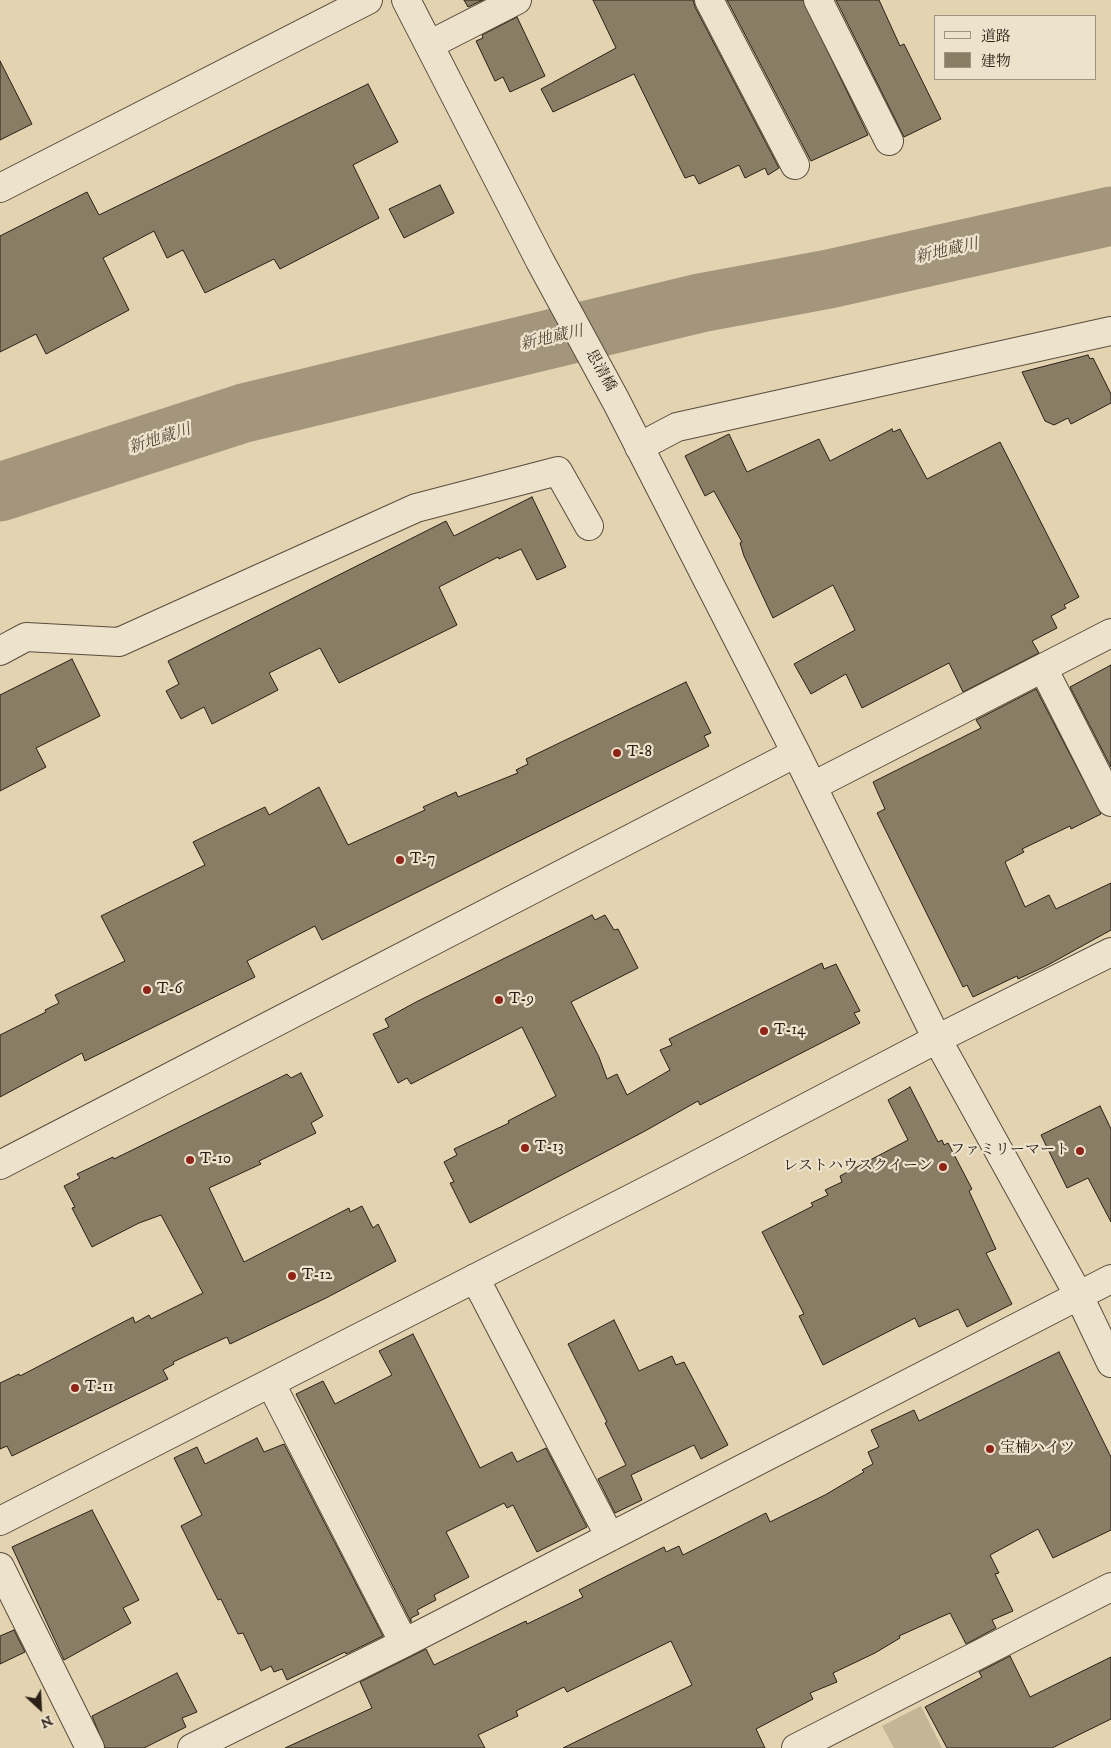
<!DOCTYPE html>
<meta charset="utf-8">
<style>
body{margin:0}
#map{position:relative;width:1111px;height:1748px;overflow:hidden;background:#e3d3b1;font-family:"IM FELL DW Pica","Noto Serif JP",serif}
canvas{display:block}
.legend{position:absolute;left:934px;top:15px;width:162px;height:65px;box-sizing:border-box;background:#ede2cc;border:1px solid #9f9483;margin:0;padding:6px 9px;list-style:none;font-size:15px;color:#2a2015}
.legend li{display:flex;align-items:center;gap:10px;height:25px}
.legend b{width:25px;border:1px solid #9f9483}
.north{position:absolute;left:15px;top:1683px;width:50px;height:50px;-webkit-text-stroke:4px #ede2cc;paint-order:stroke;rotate:155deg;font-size:14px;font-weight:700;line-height:20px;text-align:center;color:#2a2015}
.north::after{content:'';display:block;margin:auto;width:18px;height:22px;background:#2a2015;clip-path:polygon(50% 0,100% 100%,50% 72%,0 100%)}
</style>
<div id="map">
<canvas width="1111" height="1748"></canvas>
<ul class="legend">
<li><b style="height:6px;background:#ede2cc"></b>道路</li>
<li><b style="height:14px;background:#8a7d66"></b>建物</li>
</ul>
<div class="north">N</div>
</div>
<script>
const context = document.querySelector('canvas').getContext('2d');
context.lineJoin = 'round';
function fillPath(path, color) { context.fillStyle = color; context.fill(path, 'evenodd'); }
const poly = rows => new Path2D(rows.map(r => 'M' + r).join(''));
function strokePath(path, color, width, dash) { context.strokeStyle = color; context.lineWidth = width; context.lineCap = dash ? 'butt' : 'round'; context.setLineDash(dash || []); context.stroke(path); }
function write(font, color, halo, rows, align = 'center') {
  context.font = font + ' "IM FELL DW Pica","Noto Serif JP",serif'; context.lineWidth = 4.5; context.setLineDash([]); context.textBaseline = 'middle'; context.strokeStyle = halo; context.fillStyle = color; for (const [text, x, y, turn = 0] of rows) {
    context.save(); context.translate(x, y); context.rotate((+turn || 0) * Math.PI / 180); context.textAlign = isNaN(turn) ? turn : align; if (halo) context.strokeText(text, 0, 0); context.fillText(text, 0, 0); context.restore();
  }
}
fillPath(poly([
 [921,1706,942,1748,894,1748,882,1726]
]), '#c4b596');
strokePath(poly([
 [0,492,244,413,700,303,829,279,1111,216]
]), '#a4967c', 59);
const building = poly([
 [464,0,483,0,468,7,464,0],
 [593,0,693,0,695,7,779,168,768,175,765,168,745,178,739,165,699,184,694,175,685,178,634,74,553,112,541,89,616,48,593,0],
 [727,0,803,0,868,135,811,161,727,0],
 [836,0,879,0,900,46,904,44,941,119,904,137,836,0],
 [517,17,545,76,510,92,503,77,495,81,476,41,483,38,482,35,517,17],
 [0,61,32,124,0,140,0,61],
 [368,84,398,142,353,165,379,218,280,269,274,259,205,293,183,250,167,258,154,231,103,258,129,310,46,354,36,334,0,352,0,236,87,192,99,215,368,84],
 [440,185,454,213,404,238,389,209,440,185],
 [1088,355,1090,359,1093,358,1111,394,1111,403,1071,424,1068,418,1054,425,1045,421,1022,372,1088,355],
 [892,429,893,432,900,429,927,479,1000,442,1079,597,1064,605,1066,608,1051,616,1057,628,1032,641,1039,653,963,692,949,663,862,708,846,674,811,694,794,664,855,630,833,585,773,618,744,556,740,543,742,542,714,491,705,496,685,456,729,434,747,472,819,439,830,461,892,429],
 [532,497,566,567,537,580,521,549,499,559,498,557,439,587,457,625,339,683,320,648,269,673,278,690,212,724,204,707,181,719,166,691,179,684,168,661,446,521,454,536,532,497],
 [72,659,100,716,36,748,46,767,0,791,0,695,72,659],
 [1111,665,1111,767,1070,687,1111,665],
 [686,682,711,733,704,736,709,746,322,940,315,926,247,961,255,977,85,1061,82,1053,0,1097,0,1035,46,1012,45,1010,59,1003,55,995,125,961,101,916,205,865,193,842,265,807,269,815,319,787,348,845,425,810,423,807,456,792,458,797,518,773,516,770,528,764,526,759,686,682],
 [1036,689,1101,814,1071,829,1070,826,1022,849,1024,852,1005,862,1025,907,1049,895,1056,909,1111,883,1111,930,1046,966,1018,979,1017,976,973,997,967,985,963,987,877,813,885,809,873,782,981,728,976,720,1036,689],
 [592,915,595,920,605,915,614,930,618,929,638,968,571,1002,599,1057,607,1079,617,1074,627,1095,670,1070,660,1050,672,1045,669,1039,822,963,824,969,836,964,860,1011,854,1013,860,1023,700,1105,698,1101,645,1131,470,1223,450,1183,454,1182,444,1162,457,1155,454,1149,509,1123,508,1121,556,1096,522,1027,411,1084,407,1078,398,1083,373,1034,389,1027,385,1019,416,1002,592,915],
 [301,1073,323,1116,311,1123,316,1133,259,1161,261,1164,209,1188,244,1262,349,1208,350,1212,362,1206,373,1228,378,1224,396,1261,326,1298,230,1344,227,1337,173,1362,174,1364,163,1370,168,1379,12,1456,7,1446,0,1449,0,1383,19,1374,20,1376,133,1317,135,1323,149,1315,151,1319,203,1293,161,1215,139,1223,92,1247,72,1208,75,1207,64,1186,80,1178,77,1174,113,1157,114,1159,287,1074,291,1078,301,1073],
 [910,1087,938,1142,942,1140,944,1145,948,1143,972,1189,969,1191,996,1249,986,1253,1012,1304,967,1327,958,1309,919,1327,915,1318,823,1365,799,1316,804,1314,762,1232,813,1206,811,1203,828,1195,825,1190,842,1182,840,1176,908,1140,888,1100,910,1087],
 [1100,1106,1111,1129,1111,1222,1088,1178,1067,1188,1041,1135,1100,1106],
 [614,1320,639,1371,672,1356,676,1365,684,1362,728,1445,701,1459,694,1445,631,1475,642,1500,615,1513,598,1479,626,1465,605,1423,607,1422,568,1344,614,1320],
 [413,1334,480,1468,512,1452,517,1462,546,1448,587,1527,537,1552,513,1505,507,1508,504,1503,446,1532,469,1577,434,1595,436,1600,417,1610,419,1614,411,1618,411,1622,296,1394,323,1381,335,1404,392,1375,379,1351,413,1334],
 [1059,1352,1111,1457,1111,1530,1053,1558,1038,1529,990,1555,999,1573,995,1574,1013,1611,992,1620,996,1628,966,1644,950,1613,899,1636,900,1638,875,1653,833,1673,837,1682,810,1693,813,1699,756,1729,765,1748,563,1748,692,1685,671,1641,567,1692,564,1687,516,1711,518,1716,478,1735,485,1748,285,1748,372,1708,360,1682,426,1649,434,1665,526,1621,527,1624,583,1597,579,1590,664,1547,666,1552,679,1546,683,1555,766,1513,770,1522,825,1495,864,1472,862,1470,873,1464,868,1452,879,1447,871,1430,914,1410,919,1421,1059,1352],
 [257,1438,264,1452,284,1444,383,1636,346,1654,345,1652,287,1680,282,1669,274,1672,271,1666,261,1671,243,1633,238,1634,221,1599,218,1600,181,1526,202,1515,174,1458,197,1447,205,1464,257,1438],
 [92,1510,139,1600,123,1608,131,1623,64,1660,12,1547,92,1510],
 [14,1630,25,1652,0,1664,0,1636,14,1630],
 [1010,1656,1030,1697,1111,1657,1111,1719,1052,1748,947,1748,925,1707,982,1677,979,1672,1010,1656],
 [177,1673,197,1712,182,1718,186,1727,144,1748,105,1748,92,1716,177,1673]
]);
fillPath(building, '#8a7d66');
strokePath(building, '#2a2015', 1);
const minor = poly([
 [406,0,540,261,616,401,796,753,937,1039,1079,1296,1111,1363],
 [709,0,795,165],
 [818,0,889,141],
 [429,45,517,0],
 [0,188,368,0],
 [639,447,677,427,1111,331],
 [0,651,26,637,119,642,416,508,558,471,589,526],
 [1043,668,1111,802],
 [813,786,1111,633],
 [0,1165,796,753],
 [475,1278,610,1537],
 [271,1384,404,1643],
 [0,1521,679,1174,937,1039,1111,952],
 [0,1567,90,1748],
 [192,1748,404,1643,1111,1279],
 [796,1748,1111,1587]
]);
strokePath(minor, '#584d3c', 30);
strokePath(minor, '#ede2cc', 28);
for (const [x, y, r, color] of [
 [617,753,5,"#8f2418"],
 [400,860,5,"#8f2418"],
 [147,990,5,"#8f2418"],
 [499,1000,5,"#8f2418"],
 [764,1031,5,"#8f2418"],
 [525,1148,5,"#8f2418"],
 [1080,1151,5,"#8f2418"],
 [190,1160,5,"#8f2418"],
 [943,1167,5,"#8f2418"],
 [292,1276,5,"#8f2418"],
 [75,1388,5,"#8f2418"],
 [990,1449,5,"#8f2418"]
]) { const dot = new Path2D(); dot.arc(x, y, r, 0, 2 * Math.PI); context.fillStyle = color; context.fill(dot); strokePath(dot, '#ede2cc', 2); }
write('15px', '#2a2015', '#ede2cc', [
 ["思清橋",600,371,61]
]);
write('15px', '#2a2015', '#ede2cc', [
 ["T-8",627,753],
 ["T-7",410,860],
 ["T-6",157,990],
 ["T-9",509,1000],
 ["T-14",774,1031],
 ["T-13",535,1148],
 ["ファミリーマート",1070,1151,"right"],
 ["T-10",200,1160],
 ["レストハウスクイーン",933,1167,"right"],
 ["T-12",302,1276],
 ["T-11",85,1388],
 ["宝楠ハイツ",1000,1449]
], 'left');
write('italic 16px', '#554939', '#ede2cc', [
 ["新地蔵川",947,252,-13],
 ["新地蔵川",552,339,-13],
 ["新地蔵川",160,440,-18]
]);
</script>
